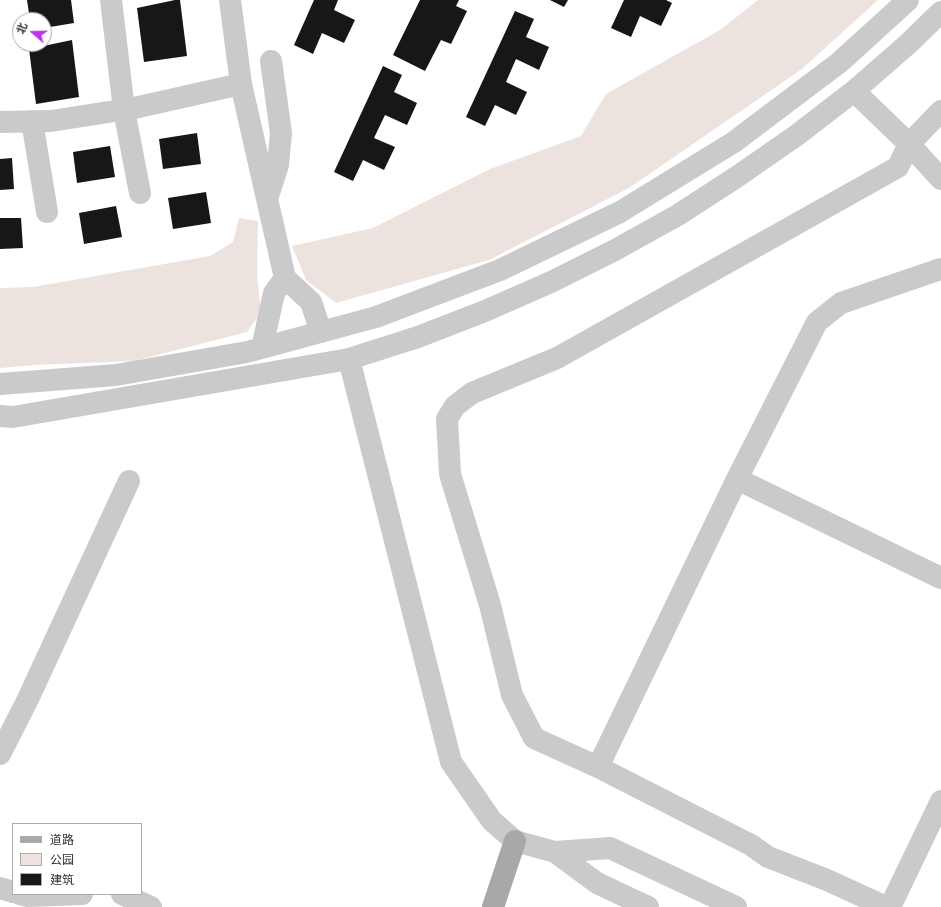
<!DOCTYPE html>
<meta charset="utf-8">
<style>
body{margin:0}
#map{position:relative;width:941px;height:907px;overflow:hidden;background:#fff;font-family:"Archivo Narrow","Noto Sans SC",sans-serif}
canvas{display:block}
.legend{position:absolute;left:12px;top:823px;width:130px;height:72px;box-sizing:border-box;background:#fff;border:1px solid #acacac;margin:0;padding:5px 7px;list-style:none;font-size:12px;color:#303030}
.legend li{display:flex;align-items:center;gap:8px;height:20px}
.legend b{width:20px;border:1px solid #acacac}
.north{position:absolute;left:12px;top:12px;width:40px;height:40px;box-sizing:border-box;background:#fff;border:1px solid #acacac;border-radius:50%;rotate:290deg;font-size:11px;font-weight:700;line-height:16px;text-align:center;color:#303030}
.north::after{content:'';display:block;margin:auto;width:14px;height:18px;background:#c134e5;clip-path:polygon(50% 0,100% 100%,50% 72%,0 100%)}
</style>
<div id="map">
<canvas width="941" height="907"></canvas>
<ul class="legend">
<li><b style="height:5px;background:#a8a8a8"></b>道路</li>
<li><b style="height:11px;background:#ede3de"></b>公园</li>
<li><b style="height:11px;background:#171717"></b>建筑</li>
</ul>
<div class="north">北</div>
</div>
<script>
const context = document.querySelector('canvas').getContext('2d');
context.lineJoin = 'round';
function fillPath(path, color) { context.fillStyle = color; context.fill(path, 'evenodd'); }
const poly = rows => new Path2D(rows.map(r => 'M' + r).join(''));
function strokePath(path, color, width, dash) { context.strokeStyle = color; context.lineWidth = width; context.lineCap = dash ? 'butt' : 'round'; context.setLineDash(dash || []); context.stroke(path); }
fillPath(poly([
 [758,0,878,0,802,69,629,188,489,260,336,303,306,280,292,246,373,228,490,169,581,136,606,94,720,30],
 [239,218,258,221,257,276,261,313,247,332,134,361,35,365,0,368,0,288,33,287,210,256,233,242]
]), '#ede3de');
fillPath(poly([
 [27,0,71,0,74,23,44,28,44,20,30,20],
 [175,0,180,0,187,56,144,62,137,8],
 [314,0,338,0,334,10,355,20,344,43,322,33,313,54,294,45],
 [420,0,459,0,456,6,467,11,451,44,441,40,425,71,393,55],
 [550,0,568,0,564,7],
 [624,0,666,0,672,3,661,26,640,16,631,37,611,28],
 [515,11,534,19,526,37,549,47,539,70,516,59,506,82,527,92,516,115,495,105,485,126,466,117],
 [72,40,79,97,36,104,29,49],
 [383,66,402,75,394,92,417,103,407,125,385,115,374,138,395,147,384,170,363,160,353,181,334,172],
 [197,133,201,164,163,169,159,139],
 [110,146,115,177,77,183,73,152],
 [12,158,14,189,0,190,0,159],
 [206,192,211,223,173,229,168,198],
 [116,206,122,237,84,244,79,213],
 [0,218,21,218,23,248,0,249]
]), '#171717');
strokePath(poly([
 [111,0,124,110,140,193],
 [230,0,241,84,285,278],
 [854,91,909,144,941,179],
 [32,121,47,212],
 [0,122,51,121,134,108,241,84],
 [267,199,278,165,281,133,271,61],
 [262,348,274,293,285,278,311,302,321,332],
 [349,359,451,762,492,821,515,841,555,852,610,848,736,907],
 [0,384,116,375,247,352,376,317,500,270,620,212,734,142,840,62,908,0],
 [0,416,13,417,349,359,418,337,485,311,551,282,615,250,678,215,738,176,797,135,854,91,908,44,941,12],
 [737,479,941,578],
 [0,754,27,701,129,481],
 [598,767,737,479,817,322,841,303,941,269],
 [555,852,597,883,648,907],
 [0,888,13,892],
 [20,894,28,896,82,894],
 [122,894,151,907],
 [886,907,827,880,768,857,751,845,598,767,534,738,512,695,490,605,450,474,447,419,455,406,472,393,557,358,898,167,909,144,941,111],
 [890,907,941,801]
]), '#cacaca', 22);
strokePath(poly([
 [493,907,515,841]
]), '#a8a8a8', 22);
</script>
